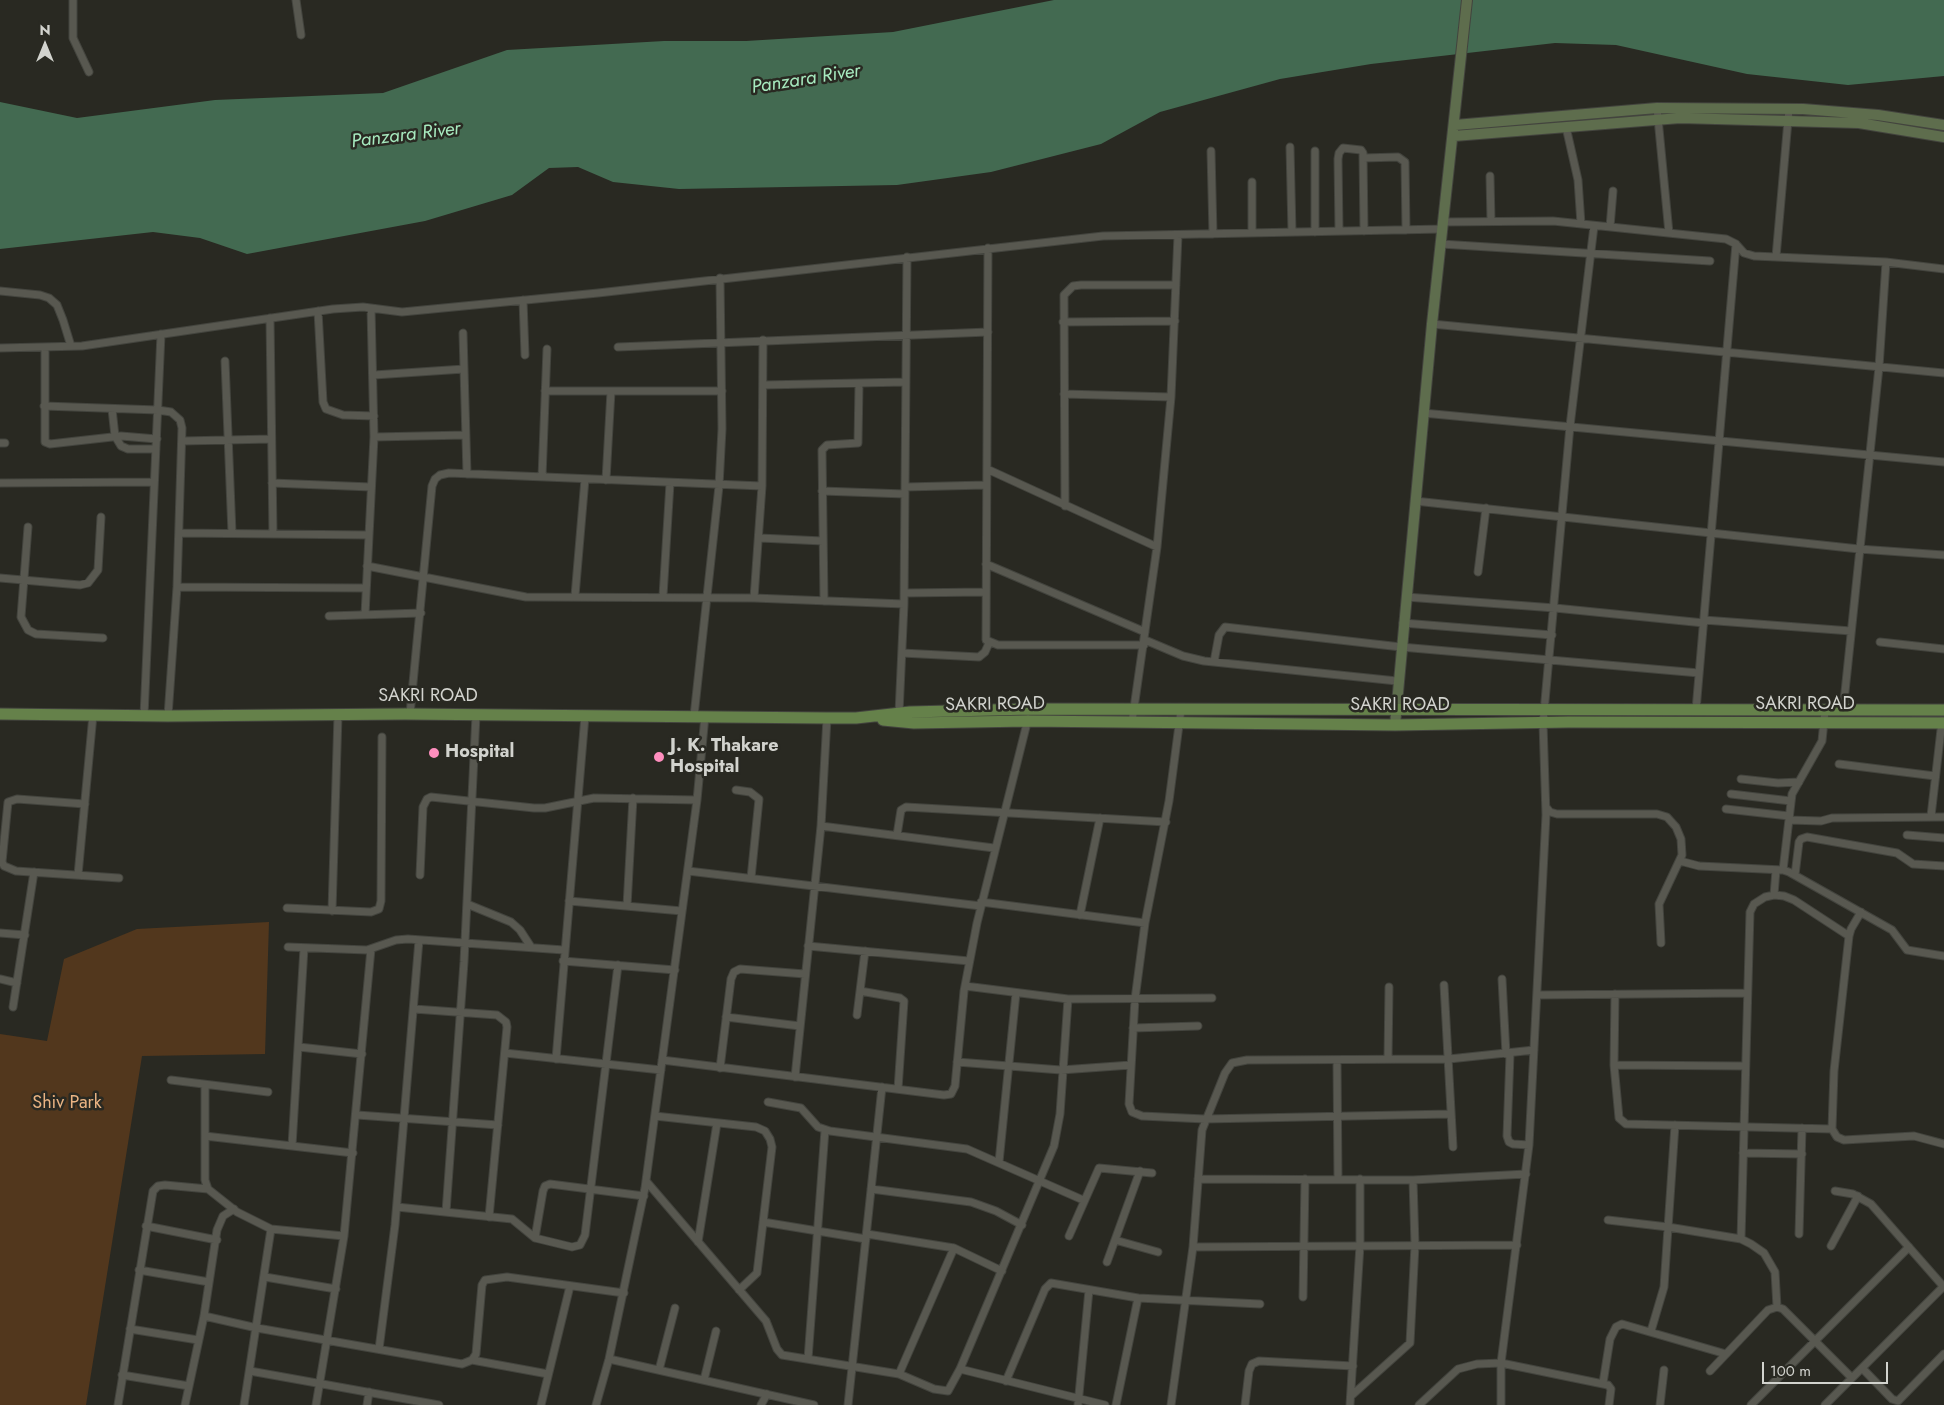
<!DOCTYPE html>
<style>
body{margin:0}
#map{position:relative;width:1944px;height:1405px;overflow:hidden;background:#292922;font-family:Jost,sans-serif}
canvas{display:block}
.north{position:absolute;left:20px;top:20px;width:50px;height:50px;-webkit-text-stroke:4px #292922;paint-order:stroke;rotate:0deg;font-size:14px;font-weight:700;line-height:20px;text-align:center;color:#d2d3ce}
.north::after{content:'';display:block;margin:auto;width:18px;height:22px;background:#d2d3ce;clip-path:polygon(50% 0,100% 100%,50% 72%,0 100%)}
.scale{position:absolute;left:1762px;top:1362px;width:126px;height:22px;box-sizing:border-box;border:2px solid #d2d3ce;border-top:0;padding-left:6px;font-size:15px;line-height:18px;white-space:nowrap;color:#d2d3ce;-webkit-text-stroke:4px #292922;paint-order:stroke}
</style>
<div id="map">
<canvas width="1944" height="1405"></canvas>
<div class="north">N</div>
<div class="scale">100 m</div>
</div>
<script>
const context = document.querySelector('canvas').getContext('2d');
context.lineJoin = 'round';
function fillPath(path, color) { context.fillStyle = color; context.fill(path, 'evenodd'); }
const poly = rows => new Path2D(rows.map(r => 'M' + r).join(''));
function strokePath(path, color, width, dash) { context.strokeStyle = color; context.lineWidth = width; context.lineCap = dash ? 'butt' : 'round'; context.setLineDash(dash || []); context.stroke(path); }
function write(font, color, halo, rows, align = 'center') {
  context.font = font + ' Jost,sans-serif'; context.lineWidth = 5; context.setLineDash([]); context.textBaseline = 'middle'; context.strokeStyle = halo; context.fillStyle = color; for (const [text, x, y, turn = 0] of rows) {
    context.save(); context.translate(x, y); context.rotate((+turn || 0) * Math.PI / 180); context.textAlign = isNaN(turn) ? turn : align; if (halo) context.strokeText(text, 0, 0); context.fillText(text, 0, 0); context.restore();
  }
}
fillPath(poly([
 [269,922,265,1054,142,1056,86,1405,0,1405,0,1034,47,1041,64,959,137,929]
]), '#52371d');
fillPath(poly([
 [1054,0,1944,0,1944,76,1848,85,1747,74,1616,45,1555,43,1371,64,1280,79,1160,112,1101,144,991,172,897,185,679,189,613,182,578,167,549,168,512,195,425,221,247,254,200,238,153,232,0,249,0,102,77,118,215,100,383,93,507,50,664,41,746,41,893,32]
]), '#436a51');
const street = poly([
 [73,0,73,38,89,72],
 [296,0,301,35],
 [1657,108,1669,233],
 [1566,127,1578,180,1581,224],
 [1290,147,1292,232],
 [1211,151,1213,234],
 [1315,151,1315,232],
 [1363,158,1398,157,1405,162,1406,230],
 [1490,176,1491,221],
 [1252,182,1252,233],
 [1443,222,1553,221,1726,239,1736,244,1744,253,1754,256,1886,262,1944,269],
 [1610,227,1613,191],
 [1339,231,1338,159,1339,153,1343,148,1361,150,1363,153,1364,231],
 [1441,244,1710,261],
 [988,248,986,640,998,645,1144,645],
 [1776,257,1789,109],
 [0,291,40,295,49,298,57,305,63,320,71,346],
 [523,300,525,355],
 [318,311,323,402,326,409,343,415,374,416],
 [270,318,273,534],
 [1063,322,1175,321],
 [1432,324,1944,373],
 [463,333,467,474],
 [45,347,45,442,50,444,121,436,157,439],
 [618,347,988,332],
 [0,348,82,346,333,309,363,307,402,312,598,293,1103,236,1443,229],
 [225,361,232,533],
 [374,375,464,369],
 [763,385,906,382],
 [545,391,722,391],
 [1064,394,1171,397],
 [44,406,158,410,171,412,180,420,182,428,177,587,168,716],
 [112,409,115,436,121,446,128,449,156,449],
 [1423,413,1944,462],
 [374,437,466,435],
 [182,441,271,439],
 [0,443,5,443],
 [987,469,1157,547],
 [542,477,547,349],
 [606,480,611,391],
 [0,483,154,482],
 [272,483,371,487],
 [905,487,986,485],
 [822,491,905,494],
 [1415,501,1859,549,1944,555],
 [1065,506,1064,295,1073,286,1081,285,1176,285],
 [28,527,21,617,28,630,36,634,103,638],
 [179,533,369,535],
 [760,538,823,541],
 [986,564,1145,632],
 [367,566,526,597,754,598,904,604],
 [1478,572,1486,508],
 [0,578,80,585,88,583,98,570,101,517],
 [177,587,366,588],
 [904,593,985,592],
 [575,596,585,479],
 [663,596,670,483],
 [1406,597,1555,608,1704,623],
 [754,598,762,486,763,340],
 [824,601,822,450,827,445,858,443,859,384],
 [365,615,374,437,371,308],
 [329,616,421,613],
 [1704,620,1851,631],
 [1403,623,1552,635],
 [1145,640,1183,656,1204,661,1397,681],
 [1880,642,1944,649],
 [902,653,979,657,985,652,989,643],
 [1214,662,1219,635,1225,627,1401,647,1699,673],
 [1181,710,1169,801,1145,923,1135,999,1129,1104,1132,1112,1142,1116,1205,1119,1450,1114],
 [1696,710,1736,244],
 [1843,711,1879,367,1886,262],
 [899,713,904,604,907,257],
 [410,714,432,486,435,479,440,475,449,473,762,486],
 [144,716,161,334],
 [694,716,719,486,722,429,720,278],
 [1132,722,1157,547,1171,397,1178,235],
 [1839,764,1935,776],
 [1741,779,1778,783,1799,782],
 [736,790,750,792,759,799,751,878],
 [1731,794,1791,801],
 [85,804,17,799,8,802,2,862,4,866,16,871,119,878],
 [1546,807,1550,812,1557,814,1657,814,1667,817,1676,827,1681,839,1682,855,1659,904,1661,943],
 [1726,809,1789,816],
 [1931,816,1942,721],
 [1789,820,1821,821,1832,818,1944,817],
 [821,826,994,848],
 [897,835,901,810,906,807,1166,822],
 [1907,835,1944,838],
 [1680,861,1699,866,1783,870,1789,872,1892,930,1907,950,1944,956],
 [1783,870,1792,794,1822,741,1825,711],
 [688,871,981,906],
 [78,875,93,715],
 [420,875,423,807,427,799,431,797,534,808,545,808,594,798,697,800],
 [1795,875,1799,842,1801,839,1807,837,1897,853,1913,864,1944,866],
 [1774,895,1776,870],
 [569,901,682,911],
 [981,902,1145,923],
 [467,904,511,922,520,930,531,947],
 [627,906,633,798],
 [287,908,371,912,379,909,381,901,382,737],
 [332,911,338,715],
 [1861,912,1851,929,1849,936,1834,1071,1832,1129,1837,1137,1844,1140,1914,1136,1944,1144],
 [1080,915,1100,818],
 [0,933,25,935],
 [808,946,969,961],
 [288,947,367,950,396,940,408,939,564,950],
 [563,961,675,970],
 [0,979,17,983],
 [1502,979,1506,1054],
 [1444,985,1453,1147],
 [965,986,1068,999,1212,998],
 [860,991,900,998,904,1001,898,1089],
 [1615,994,1614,1065,1619,1118,1626,1124,1832,1129],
 [1537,995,1747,993],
 [13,1007,34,872],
 [414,1009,497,1015,506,1022,507,1027,489,1217],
 [857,1015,865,951],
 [726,1017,800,1026],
 [1133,1028,1198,1026],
 [299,1047,362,1054],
 [505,1053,661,1070],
 [1510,1054,1507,1136,1509,1142,1513,1144,1529,1145],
 [556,1059,585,716],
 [1388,1059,1389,987],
 [662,1060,944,1095,951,1094,955,1086,964,991,977,923,1028,719],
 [1337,1060,1338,1179],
 [957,1062,1061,1070,1131,1065],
 [1614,1065,1745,1066],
 [720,1068,731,979,734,972,740,969,805,974],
 [795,1077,821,826,827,718],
 [171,1080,268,1092],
 [205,1085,205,1180,208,1189,237,1212,271,1229,344,1236],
 [768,1102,801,1108,818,1127,830,1131,967,1149,1083,1200],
 [357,1115,498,1125],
 [655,1116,756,1127,765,1131,770,1139,772,1147,757,1273,739,1290],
 [205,1136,353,1153],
 [292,1146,304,948],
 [1743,1153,1802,1154],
 [999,1162,1016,993],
 [1198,1179,1413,1180,1526,1174],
 [646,1181,766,1321,777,1349,782,1355,899,1374,934,1389,948,1391,960,1369,1054,1146,1060,1114,1068,999],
 [871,1189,971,1202,996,1211,1022,1225],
 [1835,1191,1853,1194,1871,1204,1943,1286],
 [397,1207,512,1219,535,1238,572,1247,580,1245,585,1235,618,965],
 [446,1212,464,962,476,715],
 [1608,1220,1668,1227,1741,1239,1751,1244,1764,1253,1775,1272,1777,1307],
 [763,1222,866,1239],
 [146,1226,217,1240],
 [867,1234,954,1248,1002,1271],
 [1799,1234,1802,1128],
 [1069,1236,1099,1168,1152,1173],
 [535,1238,543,1191,545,1186,550,1184,644,1196],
 [1741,1239,1750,912,1754,904,1765,897,1774,895,1784,896,1794,900,1849,936],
 [1115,1240,1158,1252],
 [698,1242,717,1123],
 [1831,1246,1858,1196],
 [1193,1247,1517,1245],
 [1107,1262,1140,1171],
 [139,1270,209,1282],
 [265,1277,336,1289],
 [1303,1297,1305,1179],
 [204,1316,257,1328,462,1364,472,1360,476,1354,481,1296,482,1285,485,1280,507,1277,624,1293],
 [130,1329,198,1340],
 [1651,1331,1664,1287,1675,1125],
 [379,1349,395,1225,419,940],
 [609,1359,814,1405],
 [808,1359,825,1130],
 [472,1360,548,1374],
 [1862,1368,1892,1399,1898,1401,1944,1354],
 [960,1369,1105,1405],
 [659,1370,675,1308],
 [250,1371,439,1405],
 [1710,1371,1768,1310,1777,1307,1783,1309,1852,1378],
 [899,1374,954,1248],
 [122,1375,189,1386],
 [704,1380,716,1331],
 [1006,1381,1045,1289,1051,1283,1138,1298,1260,1304],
 [1603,1383,1610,1339,1616,1327,1622,1324,1726,1354],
 [1351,1396,1410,1343,1415,1245,1413,1180],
 [118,1405,153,1191,158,1186,165,1185,208,1189],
 [185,1405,204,1316,217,1230,223,1216,234,1209],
 [244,1405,271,1229],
 [316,1405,344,1236,371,949],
 [367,1405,369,1392],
 [541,1405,570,1286],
 [596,1405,609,1359,645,1188,697,800,705,716],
 [761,1405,767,1394],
 [848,1405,882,1087],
 [1078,1405,1089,1290],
 [1116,1405,1138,1298],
 [1171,1405,1193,1247,1202,1130,1225,1073,1232,1063,1247,1060,1449,1059,1534,1050],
 [1245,1405,1249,1371,1252,1364,1259,1361,1353,1366],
 [1350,1405,1360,1245,1360,1179],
 [1419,1405,1458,1369,1477,1364,1501,1363,1608,1385,1611,1389,1609,1405],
 [1501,1405,1501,1363,1529,1145,1546,815,1543,723,1570,426,1594,226],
 [1660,1405,1664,1370],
 [1751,1405,1909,1247],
 [1825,1405,1944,1286]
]);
const secondary = poly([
 [1455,125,1657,108,1803,109,1878,115,1944,125],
 [1454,136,1680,118,1859,123,1944,137],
 [1395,725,1432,324,1467,0]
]);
const primary = poly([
 [0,714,168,716,405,714,827,718,856,718,910,712,1030,709,1944,710],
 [883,720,914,723,1027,721,1395,725,1568,722,1944,723]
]);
strokePath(street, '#43443e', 9);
strokePath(secondary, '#43443e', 12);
strokePath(primary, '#43443e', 13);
strokePath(street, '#585850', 7);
strokePath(secondary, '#5e6d4d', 10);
strokePath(primary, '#65814a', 11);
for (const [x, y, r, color] of [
 [434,753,6,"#fe8ebe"],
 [659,757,6,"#fe8ebe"]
]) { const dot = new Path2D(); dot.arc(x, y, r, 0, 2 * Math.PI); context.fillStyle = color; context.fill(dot); strokePath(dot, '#292922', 2); }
write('18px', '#d2d3ce', '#292922', [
 ["SAKRI ROAD",428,697],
 ["SAKRI ROAD",995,705,-1],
 ["SAKRI ROAD",1805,705],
 ["SAKRI ROAD",1400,706]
]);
write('bold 18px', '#d2d3ce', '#292922', [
 ["J. K. Thakare",670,747],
 ["Hospital",670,768],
 ["Hospital",445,753]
], 'left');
write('18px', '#eab483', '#292922', [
 ["Shiv Park",67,1104]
]);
write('italic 19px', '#a7eabf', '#292922', [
 ["Panzara River",806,80,-9],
 ["Panzara River",406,136,-7]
]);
</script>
